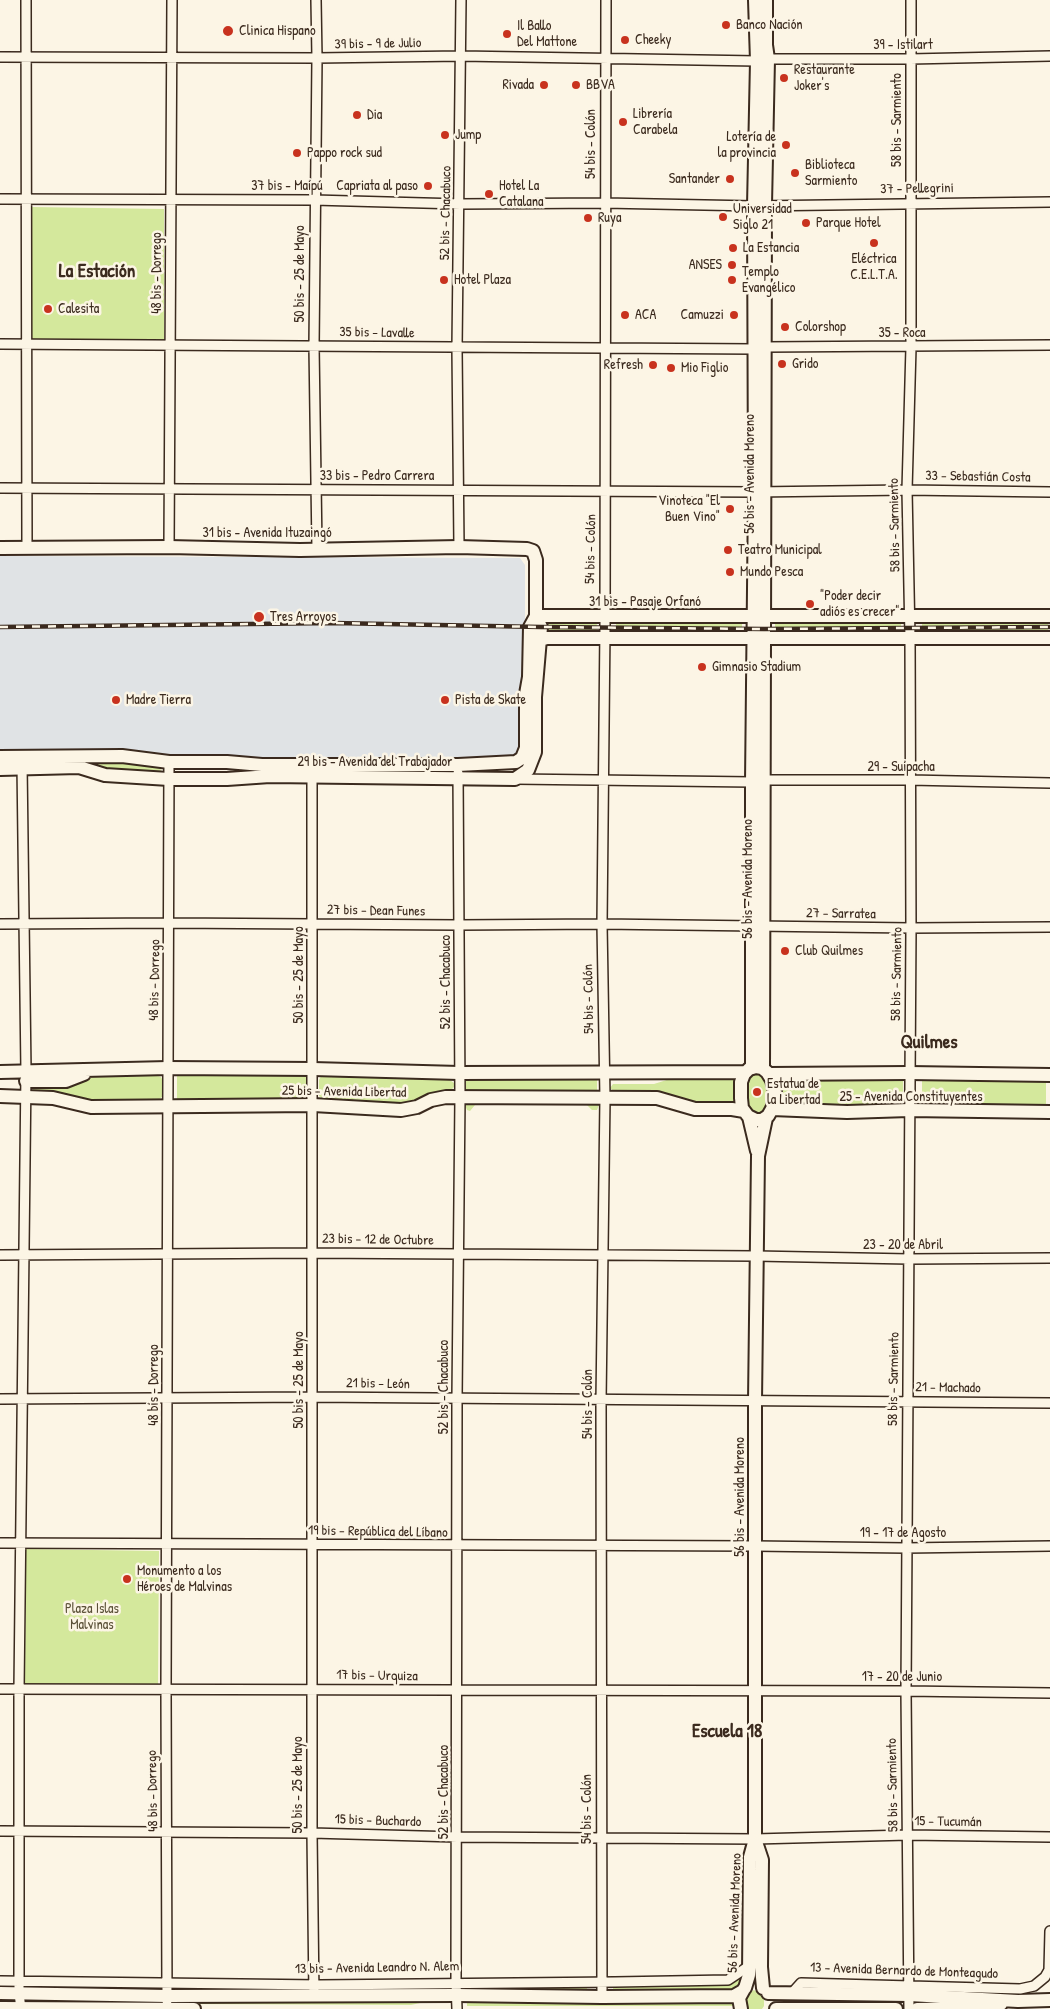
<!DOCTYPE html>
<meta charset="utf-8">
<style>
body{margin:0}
canvas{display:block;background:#fcf5e5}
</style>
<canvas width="1050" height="2009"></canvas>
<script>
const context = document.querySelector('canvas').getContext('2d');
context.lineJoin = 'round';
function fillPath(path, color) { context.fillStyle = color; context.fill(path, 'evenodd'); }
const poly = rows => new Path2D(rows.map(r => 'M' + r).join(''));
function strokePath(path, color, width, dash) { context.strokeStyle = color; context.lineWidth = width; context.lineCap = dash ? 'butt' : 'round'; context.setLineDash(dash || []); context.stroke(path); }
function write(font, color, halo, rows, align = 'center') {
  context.font = font + ' "Patrick Hand",sans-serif'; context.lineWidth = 5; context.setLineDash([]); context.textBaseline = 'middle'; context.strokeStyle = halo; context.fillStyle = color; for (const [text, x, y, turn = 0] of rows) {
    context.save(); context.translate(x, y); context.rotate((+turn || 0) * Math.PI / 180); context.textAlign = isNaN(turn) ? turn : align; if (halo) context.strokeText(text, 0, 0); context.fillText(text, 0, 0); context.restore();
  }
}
fillPath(poly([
 [0,556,520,558,525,565,525,675,521,748,517,755,512,758,476,761,267,760,243,757,0,752]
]), '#e0e3e5');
fillPath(poly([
 [32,207,164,209,164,341,32,339],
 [551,621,597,622,596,635,549,633,547,626],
 [775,621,901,621,901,634,775,634],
 [922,621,1048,621,1048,634,922,634],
 [616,622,742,623,742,636,616,636],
 [118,762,158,766,161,770,159,774,118,772,81,763],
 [755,1071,766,1077,769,1095,767,1106,764,1111,759,1115,750,1111,747,1104,746,1086,748,1078],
 [152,1074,161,1077,163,1081,163,1096,157,1101,93,1103,66,1095,37,1092,31,1088,32,1085,95,1077],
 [177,1075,306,1075,306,1099,177,1100],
 [325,1075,447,1078,454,1083,454,1087,448,1093,405,1104,325,1100,319,1096,319,1080,321,1076],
 [729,1077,736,1081,735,1105,697,1104,667,1094,652,1092,615,1092,610,1088,613,1084,654,1084,673,1078],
 [466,1079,597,1079,597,1092,466,1092],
 [779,1079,903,1079,903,1106,779,1105],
 [922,1079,1046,1081,1046,1108,922,1105],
 [596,1102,599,1105,597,1110,592,1110,587,1105,475,1105,470,1111,467,1110,465,1105,470,1103],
 [26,1549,159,1551,158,1685,25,1684],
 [744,1974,741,1984,737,1989,731,1991,613,1994,613,1986,730,1983],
 [587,1986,587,1994,473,1992,473,1987],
 [754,1990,764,1996,764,2006,762,2009,747,2009,744,1998,748,1993],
 [788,1998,901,2000,902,2003,788,2003],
 [449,1999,449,2002,425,2002,411,2005,175,2004,175,2000],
 [467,2000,733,2000,733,2006,467,2006]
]), '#d4e89c');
const street = poly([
 [26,0,27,548],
 [316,0,317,58,314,346,317,549],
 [0,57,317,58,461,56,757,61,768,59,910,59,1050,56],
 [0,199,314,200,460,204,605,203,754,206,1050,202],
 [0,344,754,349,765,347,1050,345],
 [0,488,755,492,907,490,1050,492],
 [169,547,172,0],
 [459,547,457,348,461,0],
 [312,773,312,1833,314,1996],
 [515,779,752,782,763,780,910,780,1050,783],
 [0,924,169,923,459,925,602,924,911,928,1050,927],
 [0,1255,312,1253,756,1256,909,1259,1050,1258],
 [0,1399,312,1397,1050,1403],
 [0,1543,755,1546,906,1548,1050,1546],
 [0,1689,906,1691,1050,1693],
 [0,1831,312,1833,457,1837,755,1839,908,1835,1050,1837],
 [0,1981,320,1985,615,1982,728,1980,749,1966],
 [792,1993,801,1983,1020,1989,1034,1986,1045,1977,1049,1970,1050,1931],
 [602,1997,601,1401,605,1098,602,924,605,627,606,0],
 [167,2001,166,1689,169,762],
 [21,2009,19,1993,19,1689,26,1072,22,764],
 [457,2009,456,1982,457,1398,460,1097,458,773],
 [909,2009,906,1691,911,928,910,638,907,490,911,347,911,0]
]);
const secondary = poly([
 [0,548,169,547,300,550,459,547,527,549,533,551,536,560,536,616,541,627,535,697,535,752,528,770,515,779,270,776,227,779,169,779,105,775,79,767,0,769],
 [536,616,1050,616],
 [533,642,547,638,1050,638],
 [0,757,122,756,169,762,227,762,262,765,458,765,516,762,522,758,526,748,526,694,529,677,530,627,536,616],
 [756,1067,762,1068,767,1072,772,1080,775,1092,775,1099,772,1109,768,1116,762,1120,756,1120,748,1116,742,1108,741,1098,741,1082,744,1074,749,1069,756,1067],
 [752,1068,752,782,755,492,754,206,757,61,755,0],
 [763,1069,765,205,768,59,766,45,766,0],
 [0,1072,168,1068,313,1069,459,1073,746,1072],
 [769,1074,909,1073,1050,1075],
 [26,1081,66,1081,84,1074],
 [0,1096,53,1098,91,1107,313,1105,401,1110,417,1107,431,1100,446,1097,657,1098,695,1109,732,1109,744,1111],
 [772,1109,847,1112,909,1110,1050,1112],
 [749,1117,757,1151],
 [755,1839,762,1860,761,1967,763,1988],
 [745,1988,749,1975,750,1857,755,1839,755,1401,758,1156,766,1118],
 [0,1993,167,1996,457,1995,602,1997,734,1996,741,1992],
 [768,1993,909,1995,1018,2001,1050,2000],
 [0,2008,194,2009],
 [741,2009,739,1998,744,1989],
 [776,2009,896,2009],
 [917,2009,982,2008,1001,2004]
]);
strokePath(street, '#3b2a1e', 12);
strokePath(secondary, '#3b2a1e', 16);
strokePath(street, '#fcf5e5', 9);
strokePath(secondary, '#fcf5e5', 12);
const rail = poly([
 [0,627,334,623,541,627,764,629,1050,627]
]);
strokePath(rail, '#3b2a1e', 4.5);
strokePath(rail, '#fcf5e5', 2.5, [8]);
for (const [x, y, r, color] of [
 [726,25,5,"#c8321e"],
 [228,31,6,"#c8321e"],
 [507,34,5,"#c8321e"],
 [625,40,5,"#c8321e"],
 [784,78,5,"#c8321e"],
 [544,85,5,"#c8321e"],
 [576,85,5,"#c8321e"],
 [357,115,5,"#c8321e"],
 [623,122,5,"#c8321e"],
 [445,135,5,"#c8321e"],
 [786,145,5,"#c8321e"],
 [297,153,5,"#c8321e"],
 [795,173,5,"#c8321e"],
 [730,179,5,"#c8321e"],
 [428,186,5,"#c8321e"],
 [489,194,5,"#c8321e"],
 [723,217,5,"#c8321e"],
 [588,218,5,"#c8321e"],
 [806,223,5,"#c8321e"],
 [874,243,5,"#c8321e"],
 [733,248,5,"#c8321e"],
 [732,265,5,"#c8321e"],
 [444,280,5,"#c8321e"],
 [732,280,5,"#c8321e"],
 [48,309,5,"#c8321e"],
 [625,315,5,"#c8321e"],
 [734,315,5,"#c8321e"],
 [785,327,5,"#c8321e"],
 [782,364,5,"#c8321e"],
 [653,365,5,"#c8321e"],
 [671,368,5,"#c8321e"],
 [730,509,5,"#c8321e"],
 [728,550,5,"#c8321e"],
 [730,572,5,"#c8321e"],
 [810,604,5,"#c8321e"],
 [259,617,6,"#c8321e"],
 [702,667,5,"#c8321e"],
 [116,700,5,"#c8321e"],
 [445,700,5,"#c8321e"],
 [785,951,5,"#c8321e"],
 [757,1092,5,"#c8321e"],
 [127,1579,5,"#c8321e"]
]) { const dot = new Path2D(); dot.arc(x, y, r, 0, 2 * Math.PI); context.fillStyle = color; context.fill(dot); strokePath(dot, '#fcf5e5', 2); }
write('14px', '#3b2a1e', '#fcf5e5', [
 ["Banco Nación",736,25],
 ["Il Ballo",517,26],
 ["Del Mattone",517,42],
 ["Clinica Hispano",239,31],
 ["Cheeky",635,40],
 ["Restaurante",794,70],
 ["Joker's",794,86],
 ["Rivada",534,85,"right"],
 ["BBVA",586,85],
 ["Librería",633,114],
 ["Carabela",633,130],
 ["Dia",367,115],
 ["Jump",455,135],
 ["Lotería de",776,137,"right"],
 ["la provincia",776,153,"right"],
 ["Pappo rock sud",307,153],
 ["Biblioteca",805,165],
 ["Sarmiento",805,181],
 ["Santander",720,179,"right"],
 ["Capriata al paso",418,186,"right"],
 ["Hotel La",499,186],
 ["Catalana",499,202],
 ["Universidad",733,209],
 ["Siglo 21",733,225],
 ["Ruya",598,218],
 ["Parque Hotel",816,223],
 ["La Estancia",743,248],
 ["Eléctrica",874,259,"center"],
 ["C.E.L.T.A.",874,275,"center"],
 ["ANSES",722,265,"right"],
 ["Templo",742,272],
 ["Evangélico",742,288],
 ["Hotel Plaza",454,280],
 ["Calesita",58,309],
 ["ACA",635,315],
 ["Camuzzi",724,315,"right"],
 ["Colorshop",795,327],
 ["Grido",792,364],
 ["Refresh",643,365,"right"],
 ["Mio Figlio",681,368],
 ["Vinoteca \"El",720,501,"right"],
 ["Buen Vino\"",720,517,"right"],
 ["Teatro Municipal",738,550],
 ["Mundo Pesca",740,572],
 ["\"Poder decir",820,596],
 ["adiós es crecer\"",820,612],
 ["Tres Arroyos",270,617],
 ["Gimnasio Stadium",712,667],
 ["Madre Tierra",126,700],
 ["Pista de Skate",455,700],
 ["Club Quilmes",795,951],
 ["Estatua de",767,1084],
 ["la Libertad",767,1100],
 ["Monumento a los",137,1571],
 ["Héroes de Malvinas",137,1587]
], 'left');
write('14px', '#3b2a1e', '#fcf5e5', [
 ["39 bis - 9 de Julio",378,44,-1],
 ["39 - Istilart",903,45],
 ["58 bis - Sarmiento",897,120,-90],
 ["54 bis - Colón",591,144,-90],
 ["37 bis - Maipú",287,186],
 ["37 - Pellegrini",917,189,-1],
 ["52 bis - Chacabuco",446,213,-89],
 ["48 bis - Dorrego",157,273,-90],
 ["50 bis - 25 de Mayo",300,274,-90],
 ["35 bis - Lavalle",377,333,1],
 ["35 - Roca",902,333],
 ["56 bis - Avenida Moreno",750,474,-90],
 ["33 bis - Pedro Carrera",377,476],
 ["33 - Sebastián Costa",978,477,1],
 ["58 bis - Sarmiento",895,525,-91],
 ["31 bis - Avenida Ituzaingó",267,533],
 ["54 bis - Colón",591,549,-89],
 ["31 bis - Pasaje Orfanó",645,602],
 ["29 bis - Avenida del Trabajador",375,762],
 ["29 - Suipacha",901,767],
 ["56 bis - Avenida Moreno",748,879,-90],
 ["27 bis - Dean Funes",376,911,1],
 ["27 - Sarratea",841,914,1],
 ["58 bis - Sarmiento",897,974,-89],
 ["50 bis - 25 de Mayo",299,975,-90],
 ["48 bis - Dorrego",155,980,-89],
 ["52 bis - Chacabuco",446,982,-90],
 ["54 bis - Colón",589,999,-91],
 ["25 bis - Avenida Libertad",344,1092,1],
 ["25 - Avenida Constituyentes",911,1097],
 ["23 bis - 12 de Octubre",378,1240,1],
 ["23 - 20 de Abril",903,1245],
 ["58 bis - Sarmiento",894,1379,-89],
 ["50 bis - 25 de Mayo",299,1380,-90],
 ["21 bis - León",378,1384,1],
 ["48 bis - Dorrego",154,1385,-90],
 ["52 bis - Chacabuco",444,1387,-90],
 ["21 - Machado",948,1388,1],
 ["54 bis - Colón",588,1404,-90],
 ["56 bis - Avenida Moreno",740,1497,-90],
 ["19 bis - República del Líbano",378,1532,1],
 ["19 - 17 de Agosto",903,1533],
 ["17 bis - Urquiza",377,1676,1],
 ["17 - 20 de Junio",902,1677],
 ["50 bis - 25 de Mayo",298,1785,-90],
 ["58 bis - Sarmiento",893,1785,-91],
 ["48 bis - Dorrego",153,1791,-91],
 ["52 bis - Chacabuco",444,1792,-90],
 ["54 bis - Colón",587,1809,-90],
 ["15 bis - Buchardo",378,1821,2],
 ["15 - Tucumán",948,1822,1],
 ["56 bis - Avenida Moreno",735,1913,-88],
 ["13 bis - Avenida Leandro N. Alem",377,1968,-1],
 ["13 - Avenida Bernardo de Monteagudo",904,1971,2]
]);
write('14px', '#5a5037', '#fcf5e5', [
 ["Plaza Islas",92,1609],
 ["Malvinas",92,1625]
]);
write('bold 19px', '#3b2a1e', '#fcf5e5', [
 ["La Estación",97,272],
 ["Quilmes",929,1043],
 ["Escuela 18",727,1732]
]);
</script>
